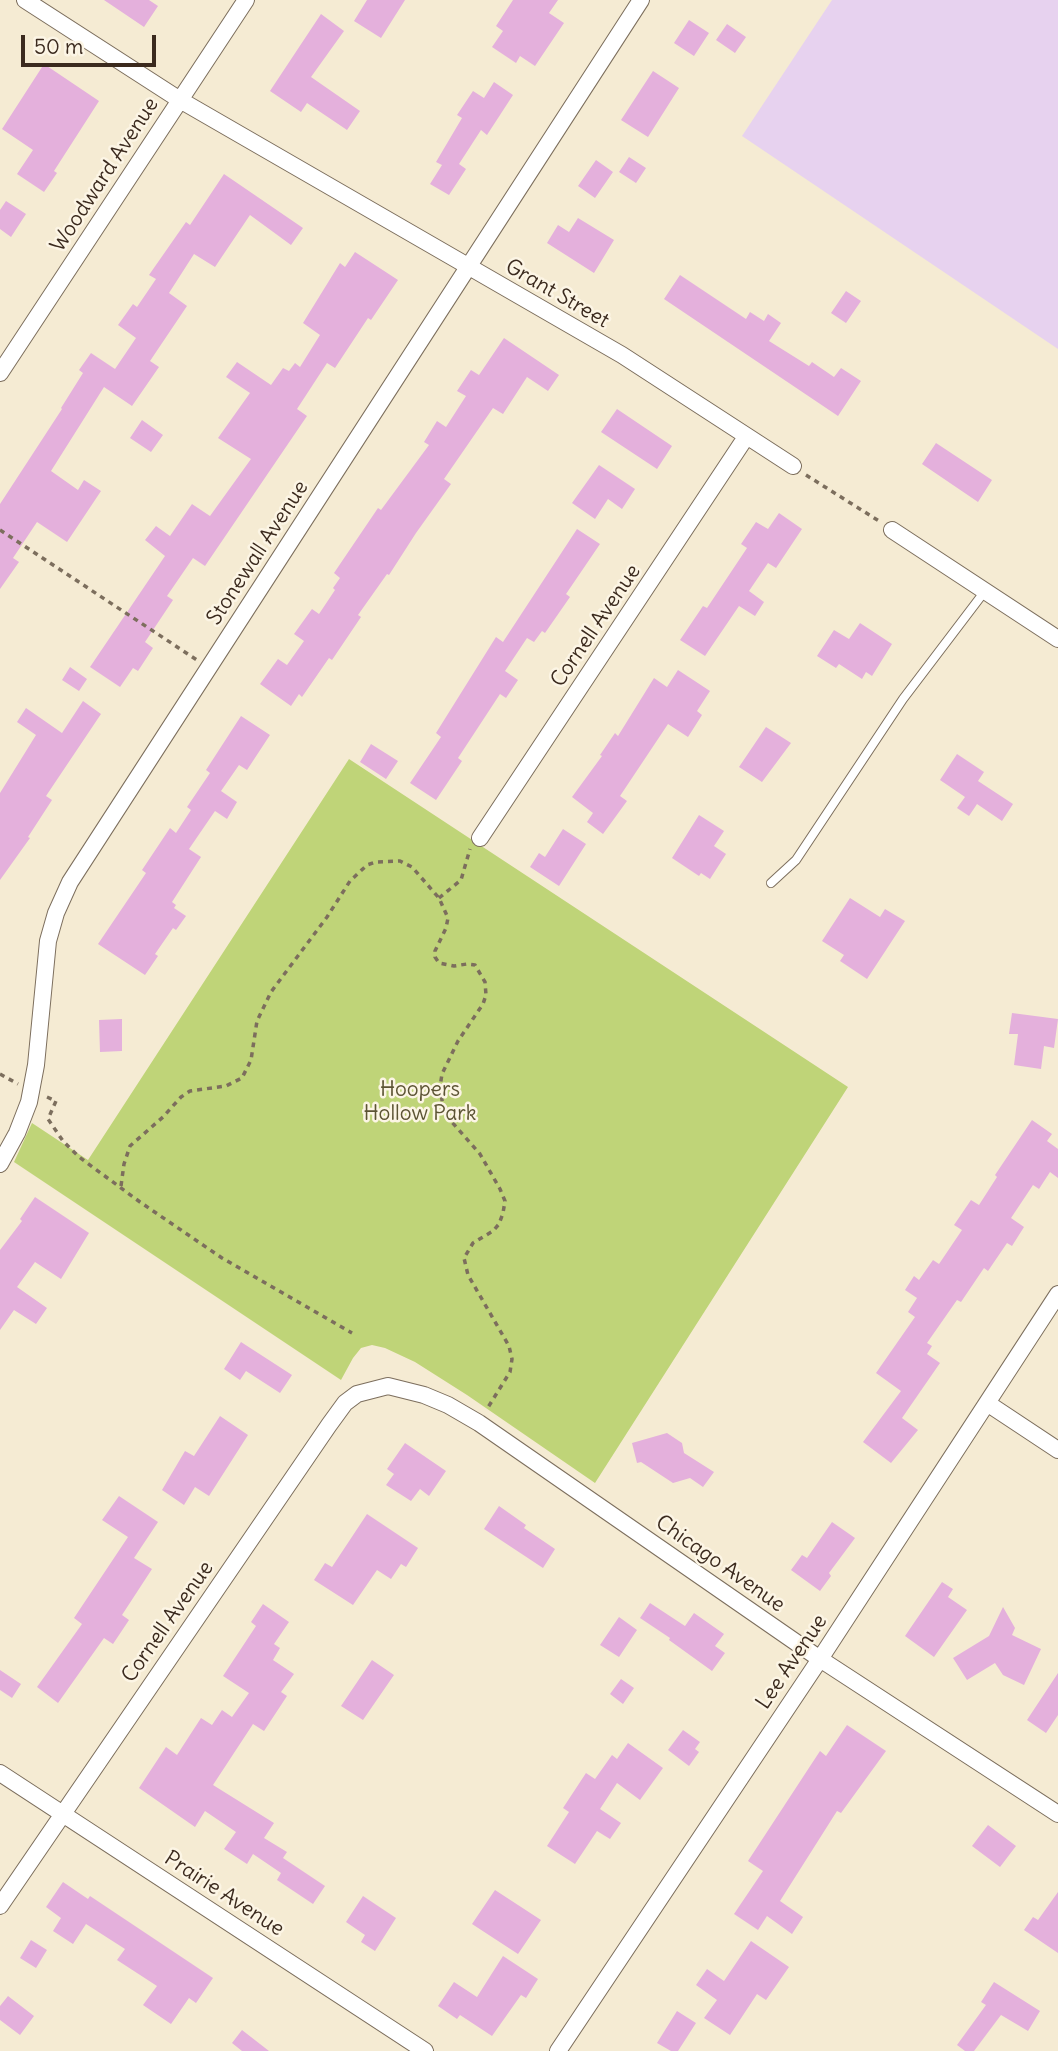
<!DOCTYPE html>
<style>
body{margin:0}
#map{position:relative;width:1058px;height:2051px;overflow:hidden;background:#f5ebd3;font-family:Delius,sans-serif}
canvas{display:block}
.scale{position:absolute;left:21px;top:35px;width:135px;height:32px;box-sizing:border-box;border:4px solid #3b2a1e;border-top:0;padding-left:9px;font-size:21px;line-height:24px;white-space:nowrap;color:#3b2a1e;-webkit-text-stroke:5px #fcf5e5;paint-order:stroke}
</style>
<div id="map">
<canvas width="1058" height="2051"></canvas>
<div class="scale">50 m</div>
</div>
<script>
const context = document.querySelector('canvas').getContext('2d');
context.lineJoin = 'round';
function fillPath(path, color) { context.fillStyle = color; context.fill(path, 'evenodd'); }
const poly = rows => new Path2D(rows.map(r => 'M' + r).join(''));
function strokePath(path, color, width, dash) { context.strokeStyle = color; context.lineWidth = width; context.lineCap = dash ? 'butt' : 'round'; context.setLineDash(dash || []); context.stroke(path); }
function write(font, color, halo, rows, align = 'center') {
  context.font = font + ' Delius,sans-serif'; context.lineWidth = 5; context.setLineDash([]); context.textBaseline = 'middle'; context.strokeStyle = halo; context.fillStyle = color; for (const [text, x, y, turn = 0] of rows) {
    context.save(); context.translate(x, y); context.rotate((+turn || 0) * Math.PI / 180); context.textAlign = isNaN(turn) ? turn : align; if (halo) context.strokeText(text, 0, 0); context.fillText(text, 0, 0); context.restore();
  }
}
fillPath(poly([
 [832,0,1058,0,1058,349,742,136]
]), '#e7d2ef');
fillPath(poly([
 [349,759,848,1087,595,1483,467,1395,415,1362,385,1348,372,1345,361,1348,353,1358,341,1380,14,1162,32,1123,88,1160]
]), '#bfd478');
fillPath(poly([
 [104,0,149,0,158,6,144,27],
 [367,0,405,0,381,38,354,21],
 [513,0,558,0,549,13,564,23,535,66,520,56,516,63,492,47,503,31,496,26],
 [321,14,344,31,311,77,360,111,347,130,307,103,301,112,270,91],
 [689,20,709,33,694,56,674,43],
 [727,24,746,37,735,53,716,40],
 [44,64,99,101,54,171,57,173,44,192,17,174,33,150,2,129],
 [653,71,679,88,648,137,621,120],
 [494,82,513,95,487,135,481,130,459,164,466,169,449,195,430,184,442,165,436,162,462,118,457,115,473,91,484,98],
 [629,157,646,168,636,183,619,172],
 [596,160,613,172,595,198,578,186],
 [224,174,303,228,291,245,250,215,215,267,194,254,169,293,187,306,150,361,159,367,132,406,104,387,51,471,78,490,84,480,101,491,67,542,37,522,13,558,19,562,0,589,0,504,62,409,61,408,83,373,79,370,91,353,115,369,136,338,118,325,133,304,137,307,156,279,149,275,186,222,190,225],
 [6,201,26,214,11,237,0,229,0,210],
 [578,218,614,240,594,273,547,243,558,225,569,232],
 [355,252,398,280,371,320,368,318,335,368,327,363,297,409,307,416,205,566,193,558,167,596,173,600,145,642,153,648,138,671,133,668,120,687,90,667,165,556,145,540,156,526,170,536,192,504,210,516,251,459,218,438,250,393,226,377,237,362,271,385,283,368,289,371,295,363,300,367,320,335,303,323,340,263,345,267],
 [680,275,746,319,750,312,764,321,768,314,781,323,769,341,809,366,812,362,834,377,841,368,861,381,838,416,664,299],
 [846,291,861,301,846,323,831,313],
 [504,338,559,375,548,391,527,377,503,414,493,408,444,479,451,484,416,533,389,575,387,574,358,615,361,617,332,660,329,658,302,697,299,694,291,706,260,684,278,659,287,665,304,641,294,634,312,609,319,614,335,590,333,588,340,578,334,573,378,508,381,510,429,445,424,442,437,421,446,427,466,396,457,391,471,370,479,375],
 [617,409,672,446,657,469,601,432],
 [142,420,163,435,151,452,130,438],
 [936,443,992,480,978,502,922,464],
 [599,465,635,489,622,509,608,499,595,519,572,503],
 [779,513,802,529,776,568,768,563,749,591,764,602,755,616,739,606,705,656,680,640,703,606,707,608,747,548,741,544,756,522,768,529],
 [577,529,600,544,566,594,570,597,545,633,542,631,534,642,527,638,505,671,518,680,506,698,500,694,458,758,462,761,436,800,410,783,441,737,436,733,496,637,503,642],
 [860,623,892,644,872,676,866,672,862,679,839,664,836,668,817,656,834,630,849,639],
 [70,667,87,679,79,691,62,680],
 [678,670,710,691,697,711,702,715,688,737,668,724,620,796,627,801,603,834,587,822,593,813,572,797,602,756,600,755,615,733,618,736,654,678,667,687],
 [83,701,101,714,46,796,52,800,28,837,30,838,0,880,0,793,36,735,17,722,26,708,62,733],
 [241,716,270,735,247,770,239,765,221,791,237,802,227,819,215,811,189,849,201,857,172,902,176,905,174,908,186,916,176,930,173,928,155,954,158,956,145,975,98,944,146,873,142,870,170,828,176,833,191,810,187,807,210,773,206,770],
 [766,727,791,743,762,782,739,767],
 [371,744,398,761,386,779,360,762],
 [957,754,984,772,978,781,1013,804,1002,821,977,804,969,816,957,808,965,797,940,780],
 [699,815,724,831,714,846,726,854,710,879,701,873,699,876,672,858],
 [563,829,586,844,559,886,530,867,539,853,545,857],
 [850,898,880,917,885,909,905,921,867,979,840,961,844,955,822,941],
 [1012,1013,1058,1019,1054,1048,1044,1046,1041,1069,1014,1065,1018,1034,1009,1034],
 [122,1019,122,1051,100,1052,99,1020],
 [1032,1120,1052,1134,1047,1141,1058,1149,1058,1178,1050,1172,1039,1189,1033,1185,1011,1218,1024,1227,1012,1246,1007,1243,988,1271,984,1268,961,1302,957,1300,927,1343,932,1346,927,1354,940,1363,902,1418,918,1430,891,1463,863,1442,901,1391,876,1373,915,1317,908,1312,917,1298,905,1290,914,1276,919,1280,933,1260,939,1264,962,1230,954,1225,971,1200,979,1205,997,1177,995,1175],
 [35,1197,89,1233,61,1279,35,1262,17,1287,47,1308,36,1324,14,1310,0,1330,0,1250,22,1221,20,1219],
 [241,1342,292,1375,280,1393,246,1371,240,1380,224,1369],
 [220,1416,248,1435,209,1496,195,1487,184,1505,162,1490,185,1451,194,1456],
 [667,1433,682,1443,684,1453,714,1472,703,1487,690,1478,673,1483,641,1462,637,1463,632,1443],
 [405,1443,446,1471,429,1496,420,1489,411,1501,386,1485,394,1474,387,1469],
 [119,1496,158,1522,134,1558,152,1569,122,1615,129,1620,113,1644,104,1638,58,1703,37,1687,82,1624,74,1618,128,1537,102,1520],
 [499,1506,526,1525,524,1528,555,1549,543,1568,484,1529],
 [367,1514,418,1548,406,1567,401,1564,391,1579,377,1570,353,1605,314,1580,325,1563,332,1567],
 [832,1522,855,1538,829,1573,831,1576,820,1591,791,1570,802,1555,807,1558],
 [942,1582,953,1589,948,1597,967,1610,934,1657,905,1636],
 [650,1603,685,1626,694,1613,724,1634,715,1646,725,1653,712,1671,669,1640,670,1638,640,1618],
 [263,1604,289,1622,274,1644,280,1648,273,1660,294,1674,281,1692,287,1696,264,1731,253,1724,213,1785,274,1823,264,1838,287,1852,283,1858,325,1886,313,1904,277,1880,281,1873,253,1854,247,1864,224,1849,236,1832,205,1811,195,1827,139,1788,166,1747,177,1755,201,1718,212,1725,222,1710,232,1717,249,1693,223,1676,256,1626,251,1622],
 [1003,1607,1015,1628,1012,1635,1041,1649,1024,1685,1003,1675,995,1663,967,1680,953,1658,989,1636],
 [619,1617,637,1630,619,1657,600,1645],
 [372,1660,394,1675,363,1720,341,1706],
 [0,1670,21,1684,12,1698,0,1690],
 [1058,1673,1058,1715,1046,1733,1027,1720],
 [621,1679,634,1688,623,1704,610,1694],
 [847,1725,886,1751,841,1813,837,1811,780,1901,803,1917,792,1934,767,1916,758,1930,734,1914,763,1871,748,1861,820,1751,826,1756],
 [683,1730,700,1742,695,1749,699,1752,689,1766,668,1750],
 [628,1743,663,1768,640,1800,617,1783,600,1809,621,1823,610,1839,597,1831,575,1864,547,1846,569,1812,563,1808,586,1773,595,1779,612,1755,617,1759],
 [988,1825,1016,1846,1000,1867,972,1846],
 [63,1882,88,1899,90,1896,213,1978,196,2003,189,1998,171,2024,143,2005,157,1986,117,1960,125,1949,86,1924,73,1944,53,1931,61,1918,46,1907],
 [495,1890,541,1920,518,1954,472,1924],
 [1058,1892,1058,1953,1024,1930,1033,1917,1038,1920],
 [363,1896,396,1918,375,1951,361,1942,365,1935,346,1922],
 [31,1940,47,1950,36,1968,20,1958],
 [751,1941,789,1967,766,2000,757,1994,730,2035,704,2018,717,2000,696,1985,707,1969,724,1981],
 [503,1956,538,1979,526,1998,521,1995,492,2036,460,2015,457,2019,438,2006,454,1982,477,1997],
 [994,1982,1040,2011,1028,2031,1001,2015,974,2051,965,2051,957,2045,986,2005,981,2002],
 [8,1996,34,2016,20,2035,0,2020,0,2006],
 [677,2011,696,2023,678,2051,671,2051,657,2043],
 [242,2030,269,2051,242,2051,232,2043]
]), '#e4b0dc');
const service = poly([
 [771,883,796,860,903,699,985,591]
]);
const minor = poly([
 [25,0,180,100,622,355,793,466],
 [0,373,246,0],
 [892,530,1058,639],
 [480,838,746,437],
 [0,1164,17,1133,29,1102,36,1065,48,941,56,913,70,882,641,0],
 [987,1403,1058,1450],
 [0,1773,425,2051],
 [0,1906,329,1425,345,1403,357,1394,388,1386,424,1395,448,1405,479,1423,820,1659,1058,1814],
 [558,2051,820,1659,1058,1294]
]);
strokePath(service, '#7c6e5d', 10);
strokePath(minor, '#7c6e5d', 18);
strokePath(poly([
 [806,475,879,521],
 [0,530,197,660],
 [439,898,461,880,470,849],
 [0,1074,18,1084],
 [47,1097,56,1101,48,1119,63,1141,79,1157,140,1202,222,1258,352,1333],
 [121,1186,124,1164,130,1146,163,1117,181,1097,190,1091,226,1086,242,1078,251,1060,257,1021,271,992,327,917,350,881,367,865,376,862,400,861,412,867,439,898,448,918,446,928,435,951,435,957,439,963,454,966,467,964,475,965,485,982,486,995,483,1004,458,1041,442,1074,440,1087,444,1113,480,1154,500,1189,505,1201,503,1213,499,1224,493,1231,473,1243,464,1258,468,1275,509,1346,512,1359,510,1372,487,1409]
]), '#7c6e5d', 3.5, [5, 5]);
strokePath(service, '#fff', 8);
strokePath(minor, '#fff', 16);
write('21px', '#3b2a1e', '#fcf5e5', [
 ["Woodward Avenue",105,175,-57],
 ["Grant Street",557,294,30],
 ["Stonewall Avenue",258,553,-57],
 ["Cornell Avenue",596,626,-56],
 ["Chicago Avenue",720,1564,35],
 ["Cornell Avenue",168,1622,-55],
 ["Lee Avenue",792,1662,-56],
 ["Prairie Avenue",224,1894,33]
]);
write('21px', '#5c5434', '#fcf5e5', [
 ["Hoopers",420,1090],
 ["Hollow Park",420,1114]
]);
</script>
